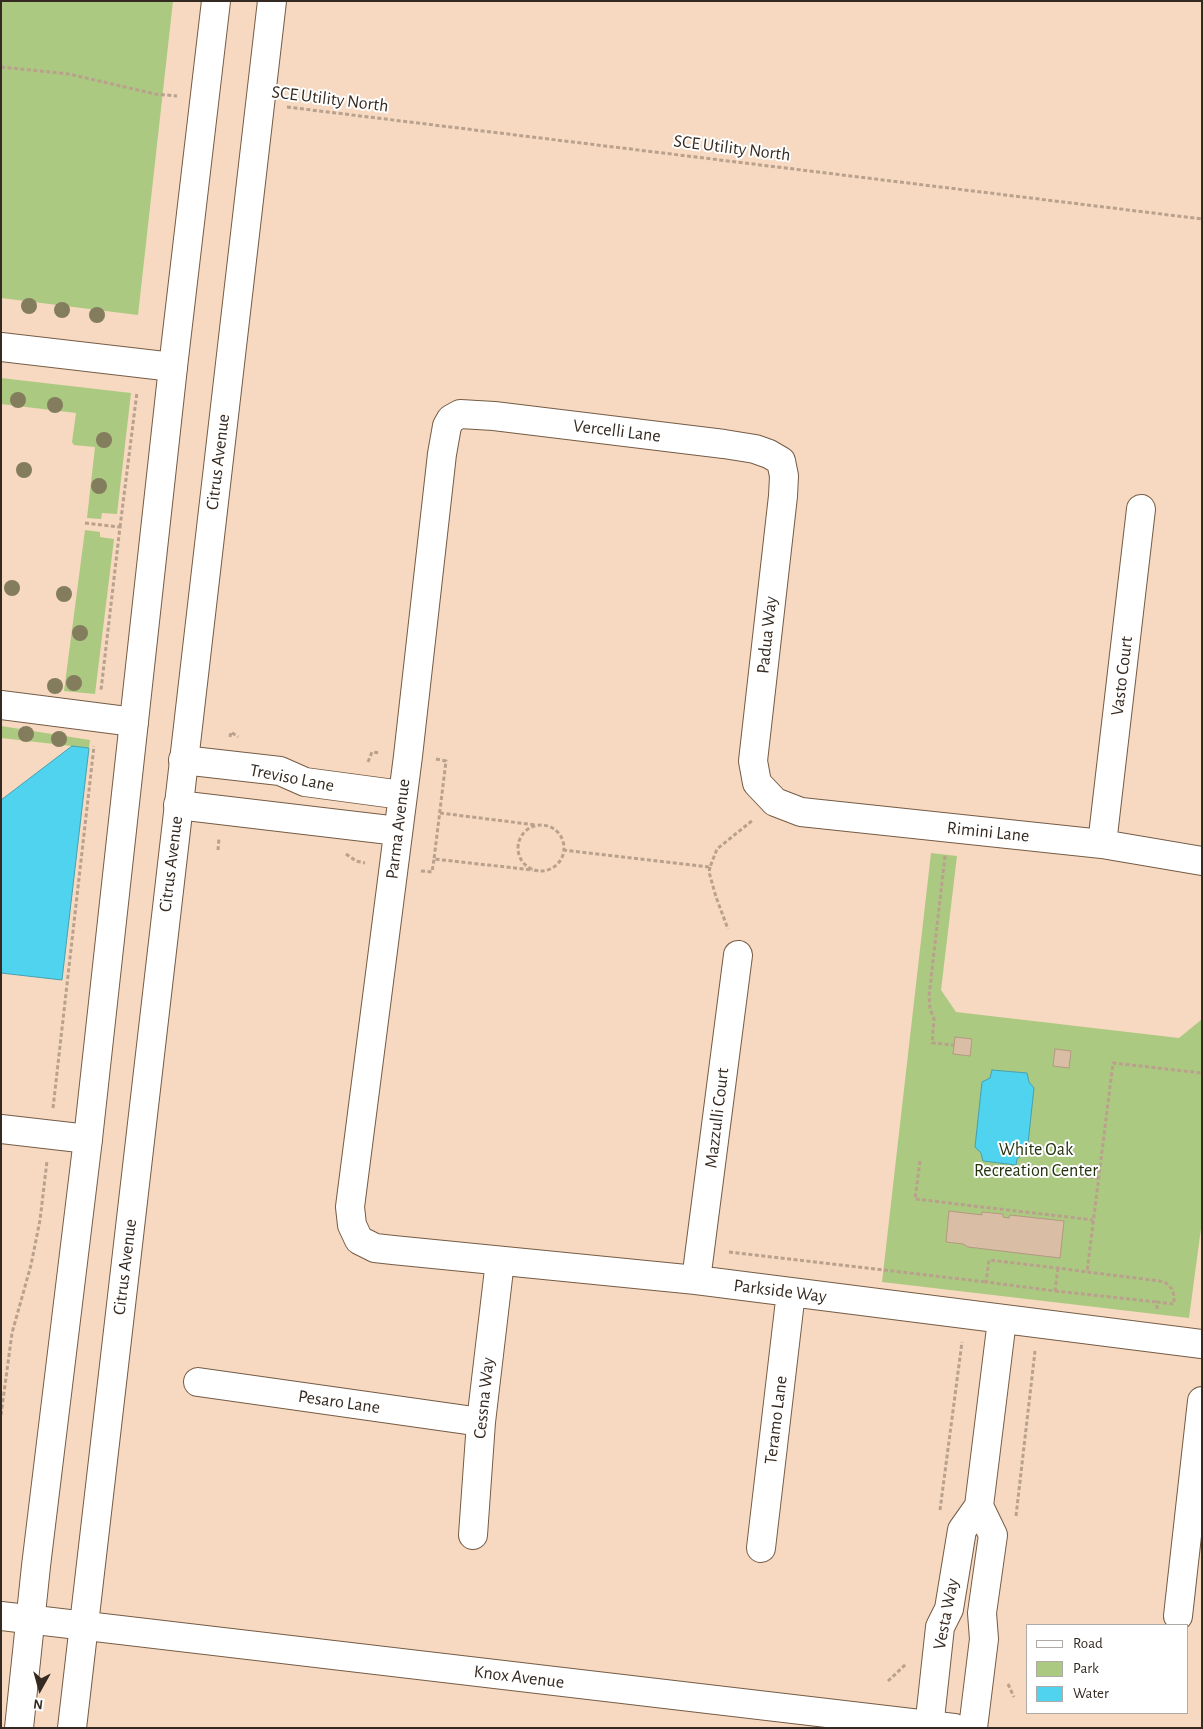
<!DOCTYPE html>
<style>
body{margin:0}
#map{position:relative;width:1203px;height:1729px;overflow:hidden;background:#f6d9c0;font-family:"Alegreya Sans",sans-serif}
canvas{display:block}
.frame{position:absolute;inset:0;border:2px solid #352a21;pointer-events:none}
.legend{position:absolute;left:1026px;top:1624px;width:162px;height:90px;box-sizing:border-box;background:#fff;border:1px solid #aeaaa6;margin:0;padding:6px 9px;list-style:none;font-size:15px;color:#352a21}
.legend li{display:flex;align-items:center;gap:10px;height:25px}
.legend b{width:25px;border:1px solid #aeaaa6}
.north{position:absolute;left:15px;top:1664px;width:50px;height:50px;-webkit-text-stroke:4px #fff;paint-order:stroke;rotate:187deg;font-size:14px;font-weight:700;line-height:20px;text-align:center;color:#352a21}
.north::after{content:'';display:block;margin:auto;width:18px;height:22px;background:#352a21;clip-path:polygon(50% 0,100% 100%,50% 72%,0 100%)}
</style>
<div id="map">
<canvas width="1203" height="1729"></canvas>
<div class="frame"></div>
<ul class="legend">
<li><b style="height:6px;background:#fff"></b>Road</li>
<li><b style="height:14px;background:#acc981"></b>Park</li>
<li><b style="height:14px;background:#4fd3ee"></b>Water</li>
</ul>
<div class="north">N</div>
</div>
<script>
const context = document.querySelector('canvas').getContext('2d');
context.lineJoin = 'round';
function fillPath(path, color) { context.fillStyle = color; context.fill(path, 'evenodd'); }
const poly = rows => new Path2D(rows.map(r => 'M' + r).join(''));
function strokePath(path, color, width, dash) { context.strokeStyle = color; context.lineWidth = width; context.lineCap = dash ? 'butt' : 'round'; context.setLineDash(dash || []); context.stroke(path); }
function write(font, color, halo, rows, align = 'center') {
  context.font = font + ' "Alegreya Sans",sans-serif'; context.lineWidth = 4; context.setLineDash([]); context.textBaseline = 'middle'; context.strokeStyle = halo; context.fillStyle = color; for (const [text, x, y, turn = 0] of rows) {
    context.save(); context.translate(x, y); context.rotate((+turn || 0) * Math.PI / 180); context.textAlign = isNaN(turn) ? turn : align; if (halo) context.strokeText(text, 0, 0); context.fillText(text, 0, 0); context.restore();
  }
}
fillPath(poly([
 [1,1,173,1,138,315,1,298],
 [1,378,131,393,117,514,102,513,101,519,87,518,95,447,74,445,72,442,76,413,1,404],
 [85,530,100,532,100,537,114,539,95,694,64,691],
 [1,726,90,740,89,748,1,738],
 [931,853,957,856,941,990,956,1012,1179,1038,1201,1020,1202,1013,1202,1221,1189,1318,882,1282]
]), '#acc981');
const water = poly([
 [72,746,89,748,62,980,1,973,1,800,72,746],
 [992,1070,1027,1073,1029,1082,1034,1088,1027,1153,1023,1154,1017,1159,1016,1165,983,1161,981,1153,975,1147,982,1082,990,1078,992,1070]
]);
fillPath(water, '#4fd3ee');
strokePath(water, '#47a0b0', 1);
const building = poly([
 [955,1037,972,1039,970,1056,953,1054,955,1037],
 [1055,1049,1071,1051,1069,1068,1053,1066,1055,1049],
 [949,1211,982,1215,982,1212,1003,1214,1003,1217,1009,1218,1010,1215,1064,1221,1060,1258,968,1247,963,1244,946,1242,949,1211]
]);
fillPath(building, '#d9bda4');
strokePath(building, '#b49981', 1);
const minor = poly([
 [1,347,173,367],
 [1,705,134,722],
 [183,760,280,771,305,782,402,795],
 [178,805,398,831],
 [1102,844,1141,509],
 [1202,861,1102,844,801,812,775,802,757,783,753,761,783,496,784,476,781,461,769,454,755,449,724,444,494,416,460,414,451,419,447,426,442,454,408,756,350,1207,352,1225,359,1240,375,1248,393,1250,696,1280,1202,1344],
 [1,1129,88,1139],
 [696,1280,738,955],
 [198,1382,481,1422],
 [473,1535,481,1422,500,1261],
 [761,1548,791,1292],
 [1,1616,954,1728],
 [1178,1616,1202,1401],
 [929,1728,940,1627,949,1609,962,1530,979,1506,1002,1320],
 [973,1728,984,1639,982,1613,993,1535,979,1506]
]);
const major = poly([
 [19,1728,36,1566,88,1139,173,367,216,1],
 [72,1728,272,1]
]);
strokePath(minor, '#755c46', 30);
strokePath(major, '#755c46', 30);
strokePath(poly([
 [1,67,69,74,155,94,177,96],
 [287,107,1202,219],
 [85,523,120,527,101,690],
 [120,527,137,392],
 [230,737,231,732,238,737],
 [436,759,446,761,434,859,533,870],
 [368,762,372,752,380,753],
 [440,813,536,825],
 '518 848a23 23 0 1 1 46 0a23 23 0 1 1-46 0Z',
 [218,850,219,838],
 [563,850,710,867,717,849,753,820],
 [346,854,356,861,365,863],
 [945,856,929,996,930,1009,934,1019,932,1043,954,1045],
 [710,867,709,872,716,897,728,929],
 [421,871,432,872,434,859],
 [53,1108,94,746],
 [920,1161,915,1199,1093,1220],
 [1051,1173,1098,1178],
 [729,1252,986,1282],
 [1058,1268,1055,1291,986,1282,989,1260,1058,1268,1087,1272],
 [1055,1291,1157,1302],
 [1157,1309,1157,1302,1174,1304,1174,1296,1172,1289,1166,1283,1160,1281,1087,1272,1113,1063,1202,1073],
 [1,1415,12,1333,31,1265,40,1220,47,1161],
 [940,1510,962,1342],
 [1016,1516,1035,1351],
 [888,1681,906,1664],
 [1008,1684,1014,1697]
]), '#b9a18d', 3, [4, 2.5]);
strokePath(minor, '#fff', 28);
strokePath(major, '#fff', 28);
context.fillStyle = '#837d5e';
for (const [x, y] of [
 [29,306],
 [62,310],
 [97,315],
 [18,400],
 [55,405],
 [104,440],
 [24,470],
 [99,486],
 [12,588],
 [64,594],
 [80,633],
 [74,683],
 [55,686],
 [26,734],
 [59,739]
]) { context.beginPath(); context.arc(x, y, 8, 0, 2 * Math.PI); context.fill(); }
write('18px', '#352a21', '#fff', [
 ["SCE Utility North",330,99,7],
 ["SCE Utility North",732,148,7],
 ["Vercelli Lane",617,431,7],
 ["Citrus Avenue",218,462,-83],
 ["Padua Way",767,635,-84],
 ["Vasto Court",1122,676,-83],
 ["Treviso Lane",292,778,11],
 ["Parma Avenue",398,829,-83],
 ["Rimini Lane",988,832,6],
 ["Citrus Avenue",171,864,-83],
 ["Mazzulli Court",717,1118,-83],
 ["Citrus Avenue",125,1267,-83],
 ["Parkside Way",780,1291,7],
 ["Cessna Way",484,1398,-84],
 ["Pesaro Lane",339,1402,8],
 ["Teramo Lane",776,1420,-83],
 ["Vesta Way",946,1614,-79],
 ["Knox Avenue",519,1677,7]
]);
write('18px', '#25320e', '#fff', [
 ["White Oak",1036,1150],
 ["Recreation Center",1036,1171]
]);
</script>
